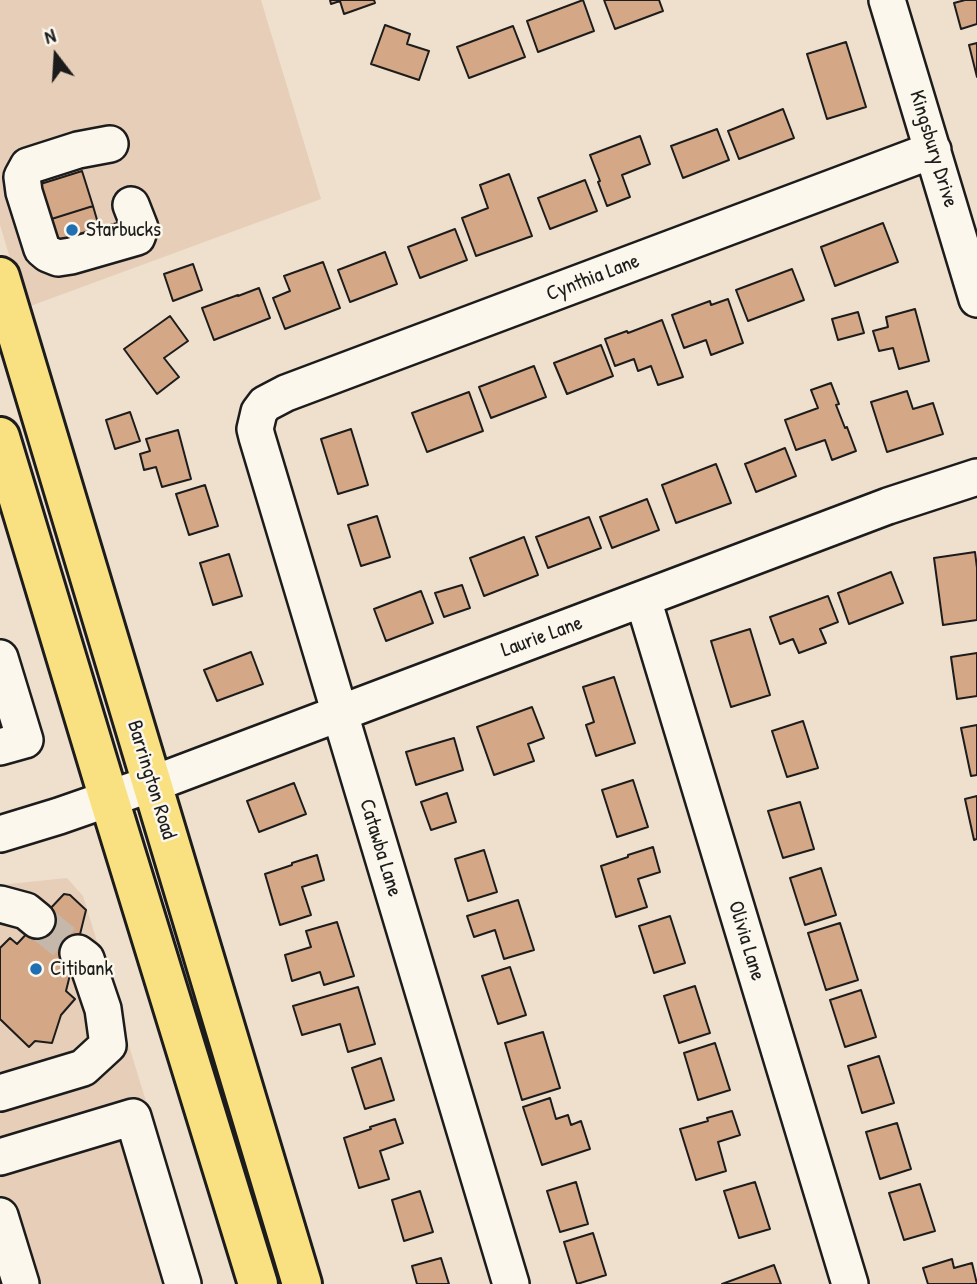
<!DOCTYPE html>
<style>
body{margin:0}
#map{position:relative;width:977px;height:1284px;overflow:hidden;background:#efdfcd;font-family:"Patrick Hand",sans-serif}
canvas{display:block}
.north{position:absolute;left:21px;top:21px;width:70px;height:70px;-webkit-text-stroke:5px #fbf7ec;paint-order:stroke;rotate:343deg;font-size:19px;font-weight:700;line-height:28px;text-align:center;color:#1c1c1c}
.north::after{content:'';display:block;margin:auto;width:24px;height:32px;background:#1c1c1c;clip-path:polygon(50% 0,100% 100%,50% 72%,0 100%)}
</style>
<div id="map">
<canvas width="977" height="1284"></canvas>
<div class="north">N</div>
</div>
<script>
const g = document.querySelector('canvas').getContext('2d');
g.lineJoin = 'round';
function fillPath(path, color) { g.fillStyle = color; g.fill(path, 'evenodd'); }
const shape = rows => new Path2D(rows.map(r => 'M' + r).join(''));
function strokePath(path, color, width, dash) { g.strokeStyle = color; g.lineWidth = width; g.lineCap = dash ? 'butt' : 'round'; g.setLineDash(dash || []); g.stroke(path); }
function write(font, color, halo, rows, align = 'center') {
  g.font = font + ' "Patrick Hand",sans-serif'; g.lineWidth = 5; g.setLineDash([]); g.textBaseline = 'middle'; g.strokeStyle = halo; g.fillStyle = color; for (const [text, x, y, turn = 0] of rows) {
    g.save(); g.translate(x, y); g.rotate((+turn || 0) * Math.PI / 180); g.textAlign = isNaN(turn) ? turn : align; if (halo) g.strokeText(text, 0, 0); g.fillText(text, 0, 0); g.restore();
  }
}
fillPath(shape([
 [0,0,261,0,321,199,25,308,0,225],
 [67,878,83,896,202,1284,0,1284,0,885]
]), '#e7ceb8');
const building = shape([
 [330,0,374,0,375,3,344,14,340,1,331,4,330,0],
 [583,0,594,31,538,52,527,21,583,0],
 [604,0,659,0,663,11,615,29,604,0],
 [965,0,977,0,977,24,961,29,954,3,965,0],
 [385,25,410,34,407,44,429,51,419,80,371,64,385,25],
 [513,26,525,57,469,78,457,47,513,26],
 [846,42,866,107,827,119,807,54,846,42],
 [977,43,977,77,969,45,977,43],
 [783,109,794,138,739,159,728,131,783,109],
 [717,129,729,160,683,178,671,146,717,129],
 [640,136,650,164,622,175,630,197,607,206,598,182,600,181,590,155,640,136],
 [82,171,93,206,42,222,31,187,82,171],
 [509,174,532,236,476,256,462,218,488,208,480,185,509,174],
 [585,180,597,211,550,229,538,198,585,180],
 [93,206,102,237,52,253,42,222,93,206],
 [883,223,898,262,835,286,821,247,883,223],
 [455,229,467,260,420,278,408,247,455,229],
 [385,252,397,284,350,302,338,270,385,252],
 [323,262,340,308,285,329,273,298,290,291,284,276,323,262],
 [193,264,202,290,173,301,164,274,193,264],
 [792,269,804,300,748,321,736,290,792,269],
 [259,288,270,318,214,340,202,308,238,295,238,296,259,288],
 [728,299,743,343,711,355,706,340,684,348,672,315,710,301,711,305,728,299],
 [915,309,929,361,899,369,893,348,879,351,873,331,888,327,886,317,915,309],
 [858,312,864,333,838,340,832,319,858,312],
 [170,316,188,341,164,358,179,377,157,394,124,349,170,316],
 [662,320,683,377,658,385,651,366,638,371,634,359,615,366,605,339,627,331,628,333,662,320],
 [601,345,613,376,567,394,554,363,601,345],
 [534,366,546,397,491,418,479,387,534,366],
 [831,383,839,404,836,405,845,428,847,427,856,451,832,460,825,440,796,450,785,420,818,408,811,390,831,383],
 [907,391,913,409,933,403,943,434,887,452,871,402,907,391],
 [469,392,483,431,427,452,412,413,469,392],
 [130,412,140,441,115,449,106,420,130,412],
 [351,429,368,485,338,494,321,439,351,429],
 [178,430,191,479,162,487,156,467,144,470,140,454,150,451,146,439,178,430],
 [785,448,796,476,756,492,745,464,785,448],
 [716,464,731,503,676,523,662,485,716,464],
 [205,485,218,526,189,535,176,494,205,485],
 [647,499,659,530,612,548,600,517,647,499],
 [377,516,390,557,361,566,348,525,377,516],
 [589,517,601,548,548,568,536,537,589,517],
 [524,537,538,575,484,596,470,558,524,537],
 [975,552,977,568,977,620,943,625,934,558,975,552],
 [229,554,242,596,213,605,200,563,229,554],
 [891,572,903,603,849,624,838,593,891,572],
 [462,585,470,608,444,617,435,593,462,585],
 [421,591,433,623,386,641,374,609,421,591],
 [828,596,838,622,820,629,826,643,799,653,793,639,780,644,770,617,828,596],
 [750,629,770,695,731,707,711,641,750,629],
 [251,652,263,684,217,701,204,670,251,652],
 [977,653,977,696,957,699,951,657,977,653],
 [614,677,635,743,596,756,586,725,594,722,583,687,614,677],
 [532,707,544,738,528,744,534,761,494,775,477,727,532,707],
 [803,721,818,768,787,777,772,731,803,721],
 [977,725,977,775,971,776,961,728,977,725],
 [454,738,463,770,416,785,406,752,454,738],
 [633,780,648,827,617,837,602,790,633,780],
 [294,783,306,814,259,832,247,801,294,783],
 [447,793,456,822,431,830,421,802,447,793],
 [977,796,977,839,974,840,965,799,977,796],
 [800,802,814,849,783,858,768,811,800,802],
 [653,847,660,872,638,879,647,907,616,917,601,866,628,857,628,855,653,847],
 [484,850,497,892,468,901,455,859,484,850],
 [317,855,324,880,302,887,311,915,280,925,265,874,292,865,292,863,317,855],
 [821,868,836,915,805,925,790,878,821,868],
 [64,894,70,895,86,910,66,991,75,999,61,1015,52,1043,35,1041,29,1047,0,1019,0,948,10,938,17,944,64,894],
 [518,900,534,950,504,959,495,930,474,937,467,916,518,900],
 [670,916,685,963,654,973,639,926,670,916],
 [337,922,354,976,324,985,320,972,292,981,285,955,311,947,306,931,337,922],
 [840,923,858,980,826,990,808,933,840,923],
 [510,967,526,1015,498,1024,482,976,510,967],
 [695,986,710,1033,679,1043,664,996,695,986],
 [358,987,375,1044,348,1052,340,1024,302,1035,293,1006,358,987],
 [861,990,876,1037,845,1047,830,1000,861,990],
 [543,1032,560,1088,522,1100,505,1043,543,1032],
 [715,1043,730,1090,698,1100,684,1053,715,1043],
 [879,1056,894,1103,862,1113,848,1066,879,1056],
 [381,1058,394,1100,365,1109,352,1068,381,1058],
 [550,1098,556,1119,568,1115,571,1125,581,1121,590,1149,542,1165,523,1107,550,1098],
 [732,1111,740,1135,718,1142,726,1171,696,1180,680,1129,708,1121,707,1118,732,1111],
 [395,1119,403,1143,380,1151,389,1179,359,1188,344,1138,371,1129,370,1127,395,1119],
 [897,1123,911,1169,880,1179,866,1132,897,1123],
 [576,1182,588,1224,560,1232,547,1191,576,1182],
 [755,1182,770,1229,739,1238,724,1191,755,1182],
 [920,1184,935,1231,904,1240,889,1193,920,1184],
 [420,1191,433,1232,404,1241,392,1200,420,1191],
 [593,1233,606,1275,577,1284,564,1242,593,1233],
 [441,1258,449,1284,417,1284,412,1266,441,1258],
 [952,1259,954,1268,972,1263,977,1284,928,1284,923,1268,952,1259],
 [774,1265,781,1284,722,1284,774,1265]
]);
fillPath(building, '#d4a786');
strokePath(building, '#1c1c1c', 2);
strokePath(shape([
 [37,920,78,953]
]), '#c5b8aa', 35, [35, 18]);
const minor = shape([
 [887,0,977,299],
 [110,144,78,150,28,166,22,177,24,192,42,249,48,254,58,258,71,256,137,237,140,228,131,205],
 [643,599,850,1284],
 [0,658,25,740,0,747],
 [0,834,59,816,171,777,888,506,977,477],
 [0,904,26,911,37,920],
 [0,1093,83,1068,108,1045,103,1009,86,959,78,953],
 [0,1157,133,1117,183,1284],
 [0,1216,21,1284],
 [511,1284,257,437,255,429,259,412,265,404,286,393,933,150]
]);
const major = shape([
 [0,277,302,1284],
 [0,437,109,799,258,1284]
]);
strokePath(minor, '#1c1c1c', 40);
strokePath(major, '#1c1c1c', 44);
strokePath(minor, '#fbf7ec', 35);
strokePath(major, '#f9e181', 38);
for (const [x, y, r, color] of [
 [72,230,7,"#1f6fb2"],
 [36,969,7,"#1f6fb2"]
]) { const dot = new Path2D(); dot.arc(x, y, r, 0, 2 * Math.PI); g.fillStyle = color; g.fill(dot); strokePath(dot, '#fbf7ec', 2.5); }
write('21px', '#1c1c1c', '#fbf7ec', [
 ["Kingsbury Drive",933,149,73],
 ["Cynthia Lane",593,278,-21],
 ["Laurie Lane",542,637,-20],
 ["Barrington Road",151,780,73],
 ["Catawba Lane",380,848,73],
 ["Olivia Lane",746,941,73]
]);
write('21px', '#1c1c1c', '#fbf7ec', [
 ["Starbucks",86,230],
 ["Citibank",50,969]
], 'left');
</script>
